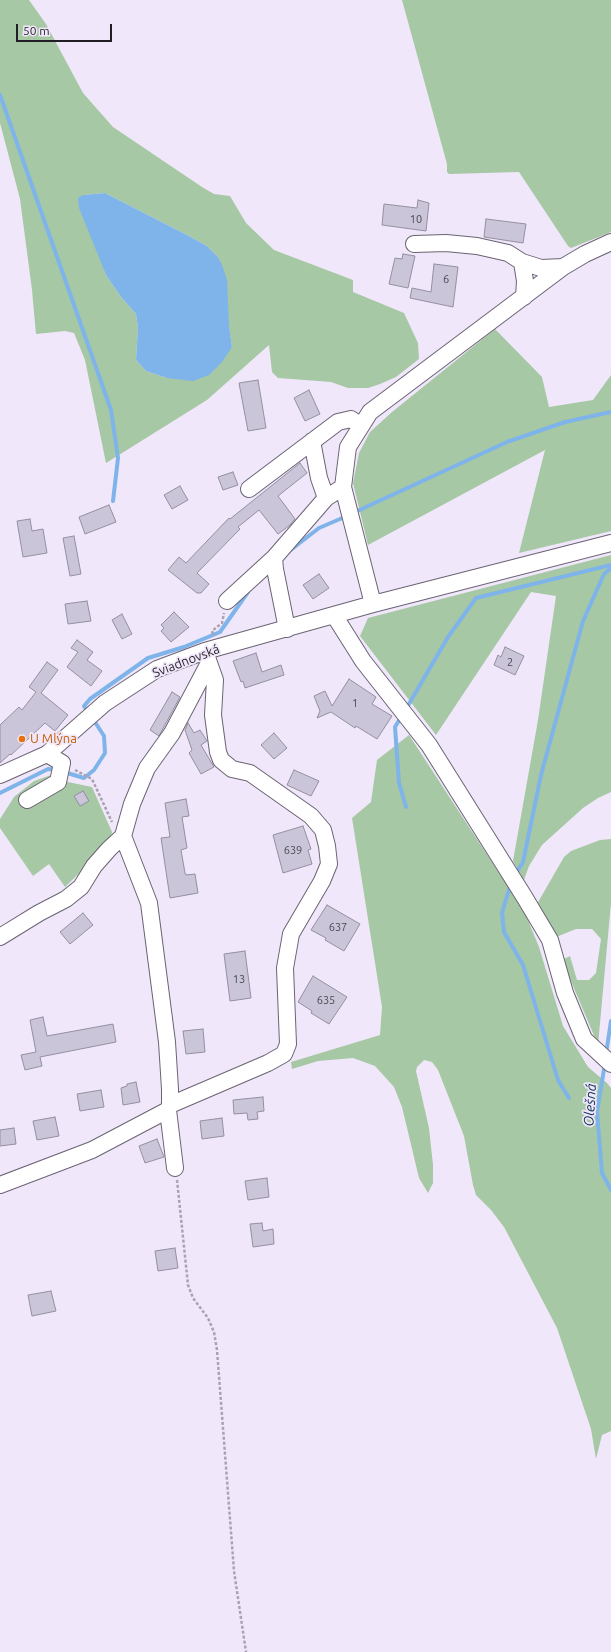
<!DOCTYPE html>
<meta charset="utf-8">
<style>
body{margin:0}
#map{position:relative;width:611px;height:1652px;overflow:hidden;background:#f1e7fa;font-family:Ubuntu,sans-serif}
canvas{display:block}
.scale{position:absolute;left:16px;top:24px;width:96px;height:18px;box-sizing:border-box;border:2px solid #221e25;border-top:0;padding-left:5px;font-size:12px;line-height:14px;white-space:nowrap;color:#221e25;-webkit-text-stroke:3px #f1e7fa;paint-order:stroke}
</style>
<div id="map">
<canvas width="611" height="1652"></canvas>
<div class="scale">50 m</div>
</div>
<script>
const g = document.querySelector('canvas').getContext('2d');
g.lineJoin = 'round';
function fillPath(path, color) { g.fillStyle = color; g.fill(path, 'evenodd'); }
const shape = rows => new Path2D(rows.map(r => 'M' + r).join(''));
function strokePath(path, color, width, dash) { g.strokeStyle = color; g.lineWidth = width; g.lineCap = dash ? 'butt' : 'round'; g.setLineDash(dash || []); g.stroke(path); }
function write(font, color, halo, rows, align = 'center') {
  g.font = font + ' Ubuntu,sans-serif'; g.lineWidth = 3.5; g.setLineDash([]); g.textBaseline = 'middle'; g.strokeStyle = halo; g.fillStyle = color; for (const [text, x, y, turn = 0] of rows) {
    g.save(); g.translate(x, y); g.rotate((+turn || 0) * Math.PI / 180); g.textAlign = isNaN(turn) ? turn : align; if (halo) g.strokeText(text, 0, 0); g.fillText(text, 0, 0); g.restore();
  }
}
fillPath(shape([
 [0,0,29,0,46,24,83,93,113,127,202,187,214,194,230,196,246,223,274,250,353,280,353,292,404,313,418,343,419,359,396,377,380,384,368,388,348,388,331,382,278,378,272,372,269,345,207,400,106,463,85,360,74,333,65,331,36,334,32,290,20,199,0,123],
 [105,193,187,235,207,246,218,257,232,347,167,378,146,371,136,360,138,328,136,314,121,297,106,275,99,254,83,195],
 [402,0,611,0,611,232,571,248,568,246,519,172,449,174,447,172,447,164],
 [495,329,542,377,549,407,593,400,611,375,611,531,519,553,545,450,368,545,353,483,359,453,370,432,392,412],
 [611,555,611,792,598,798,583,808,542,845,529,866,524,880,513,861,538,720,556,596,531,592,436,735,360,636,368,618],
 [409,735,525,913,539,947,563,1026,588,1067,607,1083,611,1088,611,1431,602,1435,596,1459,591,1429,557,1328,504,1227,491,1210,476,1195,473,1185,464,1136,438,1070,432,1062,424,1060,417,1067,416,1071,429,1128,433,1165,433,1183,428,1193,419,1178,402,1107,394,1087,375,1066,353,1058,318,1061,292,1069,291,1062,380,1035,382,1007,352,818,371,802,377,760],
 [54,774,64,775,68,782,92,787,112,832,109,844,65,887,49,864,33,876,0,828,0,819,14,797,34,781],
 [611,839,611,903,598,1045,562,960,570,956,577,980,589,980,596,973,601,939,592,929,576,929,556,937,537,904,564,857,571,851,600,840]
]), '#a6c8a4');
fillPath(shape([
 [105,193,187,235,207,246,218,257,222,265,227,280,229,326,232,347,222,362,209,375,193,381,167,378,146,371,136,360,138,328,136,314,121,297,106,275,79,208,78,198,83,195]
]), '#7fb4ea');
strokePath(shape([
 [0,95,111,410,118,458,113,501],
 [353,513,507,442,565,422,611,412],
 [288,552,319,528,347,516],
 [406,709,448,637,476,598,611,565],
 [88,712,84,706,90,699,148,658,184,647,220,632,248,592],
 [401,717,395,727,399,783,406,807],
 [64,772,84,778,94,770,105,753,104,736,93,719],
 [0,793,48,769,58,770],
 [515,875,523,862,541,775,583,621,604,574,611,568],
 [511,883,502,913,504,932,523,965,558,1080,569,1098],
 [606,1054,611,1021],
 [605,1063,597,1112,602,1173,611,1190]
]), '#7fb4ea', 4);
const building = shape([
 [418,200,429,203,426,231,382,225,384,204,417,208,418,200],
 [486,219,526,224,523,243,484,237,486,219],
 [403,254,415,256,408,288,389,284,395,258,402,259,403,254],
 [434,264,458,267,453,307,410,298,412,288,431,292,434,264],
 [258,380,266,428,248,431,239,383,258,380],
 [309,390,320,414,305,421,294,398,309,390],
 [300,463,307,473,278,496,295,519,290,525,278,534,259,510,238,527,240,529,197,573,209,584,201,593,197,593,168,570,179,557,186,563,229,518,230,519,300,463],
 [233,472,238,485,223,490,218,477,233,472],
 [180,486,188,500,172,509,164,495,180,486],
 [109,505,116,522,85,534,79,517,109,505],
 [30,519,32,531,43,529,47,553,23,557,17,521,30,519],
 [74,536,81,574,70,576,63,538,74,536],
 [319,574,329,588,313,599,303,585,319,574],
 [87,601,91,621,68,624,65,604,87,601],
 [174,612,189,627,171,642,161,631,164,628,161,625,174,612],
 [122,614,132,634,122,639,112,620,122,614],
 [77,640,93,652,87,660,102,671,91,686,67,667,78,652,71,648,77,640],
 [505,647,524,656,515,675,494,665,498,655,501,657,505,647],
 [256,653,262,672,281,665,284,675,245,688,243,681,241,682,233,661,256,653],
 [47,662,58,670,41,693,68,715,55,731,45,723,11,755,10,754,0,763,0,725,19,707,22,710,36,692,29,687,47,662],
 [349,679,376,697,372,704,392,716,377,739,356,726,355,728,331,712,317,718,320,711,314,696,325,691,332,706,349,679],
 [172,692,180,697,159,736,150,730,172,692],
 [188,723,194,733,200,730,207,741,201,745,214,767,201,774,189,753,192,750,185,730,188,723],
 [274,733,287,748,274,759,261,745,274,733],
 [294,770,319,781,311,796,287,785,294,770],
 [83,791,89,801,80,806,74,796,83,791],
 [186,799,189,816,182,817,187,848,181,850,185,873,186,875,195,874,198,893,170,898,161,838,170,837,165,803,186,799],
 [303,826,311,849,308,850,312,864,283,873,273,835,303,826],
 [327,905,360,924,344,951,325,940,326,938,311,930,327,905],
 [83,913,93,925,70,944,60,932,83,913],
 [245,951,251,998,230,1001,224,954,245,951],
 [313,976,347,997,329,1024,311,1013,312,1011,298,1002,313,976],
 [43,1017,47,1036,113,1024,116,1042,40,1057,42,1066,25,1070,21,1055,36,1052,30,1020,43,1017],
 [203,1029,205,1052,186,1054,183,1031,203,1029],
 [136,1082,140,1102,123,1105,121,1088,127,1086,127,1084,136,1082],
 [101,1090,104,1107,80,1111,77,1094,101,1090],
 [263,1097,264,1111,257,1112,258,1119,248,1120,247,1113,234,1114,233,1100,263,1097],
 [55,1117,59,1136,37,1140,33,1121,55,1117],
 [222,1118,224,1136,202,1139,200,1121,222,1118],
 [14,1128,16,1144,0,1146,0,1130,14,1128],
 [157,1139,164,1157,145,1163,139,1146,157,1139],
 [267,1178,269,1197,248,1200,245,1181,267,1178],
 [262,1223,263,1231,273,1229,274,1244,253,1247,250,1224,262,1223],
 [175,1248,178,1268,158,1271,155,1251,175,1248],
 [51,1291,56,1311,32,1316,28,1295,51,1291]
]);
fillPath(building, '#cac5d8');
strokePath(building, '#938fa1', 1);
const minor = shape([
 [414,244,446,243,477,246,508,253,522,262,541,268,563,267],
 [522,262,525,281,524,297],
 [312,441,319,478,326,498],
 [249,489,338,422,351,419,361,426],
 [227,601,274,558],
 [373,604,343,487,348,447,370,412,563,267,585,254,611,242],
 [334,615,363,661,429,745,525,898,550,940,565,993,584,1039,611,1064],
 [287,629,275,569,274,558,326,498,343,487],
 [0,775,47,754,105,703,157,669,205,651,373,604,611,543],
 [27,800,58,782,62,763,47,754],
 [0,937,39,913,66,899,81,887,94,866,109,849,123,836],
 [170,1105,268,1063,284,1054,288,1044,285,968,291,934,322,881,329,864,327,846,323,830,311,816,250,773,232,769,221,760,218,752,213,715,215,680,209,663],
 [168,1110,175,1168],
 [0,1185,92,1150,168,1110,170,1105,170,1089,167,1042,149,903,123,836,132,804,147,768,172,733,209,663,205,651]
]);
strokePath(minor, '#6b6373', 18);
strokePath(shape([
 [213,634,212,631,222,623,224,613],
 [75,770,92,779,112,822],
 [177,1180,188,1285,193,1298,208,1318,214,1332,217,1350,234,1571,246,1652]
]), '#aaa2b1', 2.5, [3, 2]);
strokePath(minor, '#fff', 16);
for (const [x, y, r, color] of [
 [22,739,4,"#e8710a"]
]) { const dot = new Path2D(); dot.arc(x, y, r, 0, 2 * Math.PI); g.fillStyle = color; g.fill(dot); strokePath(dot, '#f1e7fa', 1.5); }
write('11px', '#4c4852', null, [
 ["10",416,219],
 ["6",446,279],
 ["2",510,662],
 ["1",355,703],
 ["639",293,850],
 ["637",338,927],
 ["13",239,979],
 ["635",326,1000]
]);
write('13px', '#221e25', '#f1e7fa', [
 ["Sviadnovská",186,661,-21]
]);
write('13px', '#c56008', '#f1e7fa', [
 ["U Mlýna",30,739]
], 'left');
write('italic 14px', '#083053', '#f1e7fa', [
 ["Olešná",590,1105,-86]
]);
</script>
